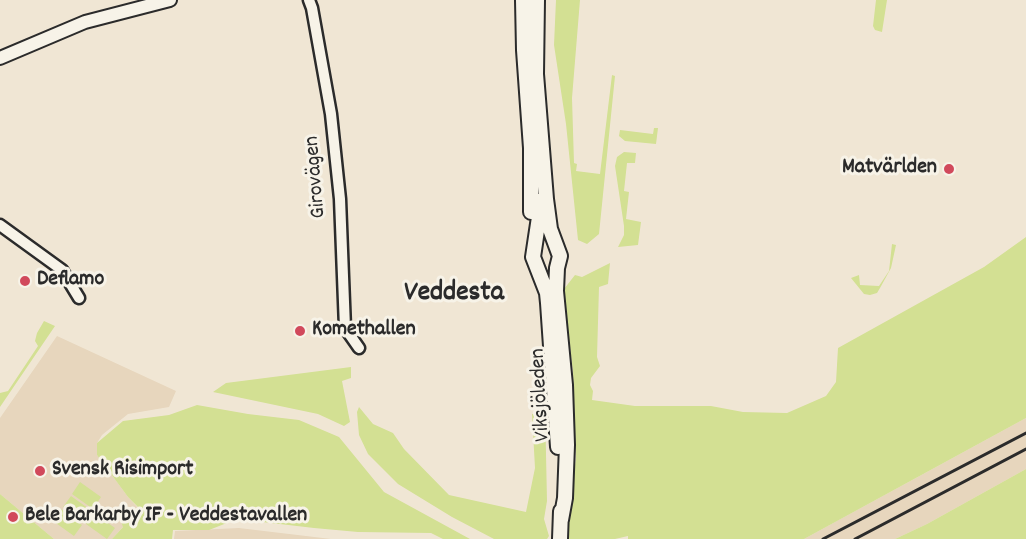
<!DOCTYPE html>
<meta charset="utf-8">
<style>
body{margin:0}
canvas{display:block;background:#f0e6d4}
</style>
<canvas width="1026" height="539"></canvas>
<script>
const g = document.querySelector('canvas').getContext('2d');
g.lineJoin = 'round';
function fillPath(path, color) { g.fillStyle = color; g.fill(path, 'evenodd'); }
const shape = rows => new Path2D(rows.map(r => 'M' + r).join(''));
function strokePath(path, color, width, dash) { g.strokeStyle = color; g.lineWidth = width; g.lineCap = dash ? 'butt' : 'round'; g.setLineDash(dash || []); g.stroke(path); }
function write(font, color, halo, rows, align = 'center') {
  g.font = font + ' Dekko,sans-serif'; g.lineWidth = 6; g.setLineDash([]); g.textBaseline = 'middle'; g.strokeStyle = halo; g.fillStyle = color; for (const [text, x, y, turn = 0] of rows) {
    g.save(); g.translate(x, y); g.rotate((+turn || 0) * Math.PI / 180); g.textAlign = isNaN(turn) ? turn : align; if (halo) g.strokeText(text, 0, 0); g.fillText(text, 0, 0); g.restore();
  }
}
fillPath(shape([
 [57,336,176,391,169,407,128,414,102,435,97,443,97,455,128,497,139,509,112,539,54,539,0,494,0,418],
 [1026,418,1026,469,927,524,895,539,804,539],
 [239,528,331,539,174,539,175,531]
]), '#e7d6bd');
fillPath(shape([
 [556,0,580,0,572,98,574,163,577,164,576,171,600,174,612,75,615,76,599,234,587,244,578,240,566,124,554,45],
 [876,0,887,0,882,32,875,30,873,26],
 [654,128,658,128,656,144,625,141,619,136,620,130,653,134],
 [624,152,636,153,635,163,627,163,624,191,629,192,626,219,641,222,638,245,618,247,624,235,624,226,615,166,617,157],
 [1026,237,1026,418,804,539,628,539,628,536,615,539,565,539,576,458,573,372,564,296,564,289,575,275,582,277,610,263,608,284,599,287,597,357,600,366,591,378,590,385,593,391,592,400,635,406,711,406,743,412,787,413,826,396,836,382,838,348,984,267],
 [892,244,896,245,891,268,880,288,877,293,870,295,864,294,851,278,859,275,860,285,879,286,889,271],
 [44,321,55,326,0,407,0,393,8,391,38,346,35,341,37,333],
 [535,359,544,359,547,501,544,519,549,536,547,539,494,539,452,517,398,484,368,454,359,435,357,412,359,407,373,424,393,433,404,449,449,495,526,512,535,468,532,414,540,413],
 [351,367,351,378,342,381,350,422,344,426,318,414,213,392,226,383],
 [197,405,248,414,299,420,339,437,384,492,470,539,443,539,431,533,358,532,314,528,237,519,209,530,173,530,172,539,112,539,123,527,120,518,139,508,128,497,97,455,97,443,123,421,169,415],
 [1026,469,1026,539,895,539,927,524],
 [80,482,101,497,93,509,72,494],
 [0,494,54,539,0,539],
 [71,496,92,511,84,522,63,507],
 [61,509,82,525,74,536,53,521],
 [94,513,115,528,107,539,86,524]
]), '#d3e093');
const minor = shape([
 [309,0,312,8,331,114,340,199,345,328,359,348],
 [0,225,62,270,79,298]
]);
const tertiary = shape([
 [0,58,85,22,170,0]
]);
const secondary = shape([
 [523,0,524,50,531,148,531,212],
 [537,0,536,74,546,199,550,229,560,256,557,268,556,291,565,385,567,445,565,498,561,520],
 [531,148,536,173],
 [538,201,539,217,533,257,547,293,548,303,558,447],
 [560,539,561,511]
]);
strokePath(minor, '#2b2b2b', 15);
strokePath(tertiary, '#2b2b2b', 16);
strokePath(secondary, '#2b2b2b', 18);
strokePath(minor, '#f7f3e8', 10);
strokePath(tertiary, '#f7f3e8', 12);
strokePath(secondary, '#f7f3e8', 14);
strokePath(shape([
 [823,539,1026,433],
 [855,539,1026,449]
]), '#2b2b2b', 3);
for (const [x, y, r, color] of [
 [949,169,6,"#d1495b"],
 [25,281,6,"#d1495b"],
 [300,331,6,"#d1495b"],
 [40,471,6,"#d1495b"],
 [13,517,6,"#d1495b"]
]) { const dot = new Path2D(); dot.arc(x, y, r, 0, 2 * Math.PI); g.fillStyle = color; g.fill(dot); strokePath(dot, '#f7f3e8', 2); }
write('bold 22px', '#2b2b2b', '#f7f3e8', [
 ["Matvärlden",937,169,"right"],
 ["Deflamo",37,281],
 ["Komethallen",312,331],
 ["Svensk Risimport",52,471],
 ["Bele Barkarby IF - Veddestavallen",25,517]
], 'left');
write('22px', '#2b2b2b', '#f7f3e8', [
 ["Girovägen",317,177,-95],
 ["Viksjöleden",542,395,-93]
]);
write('bold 28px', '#2b2b2b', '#f7f3e8', [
 ["Veddesta",454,295]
]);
</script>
